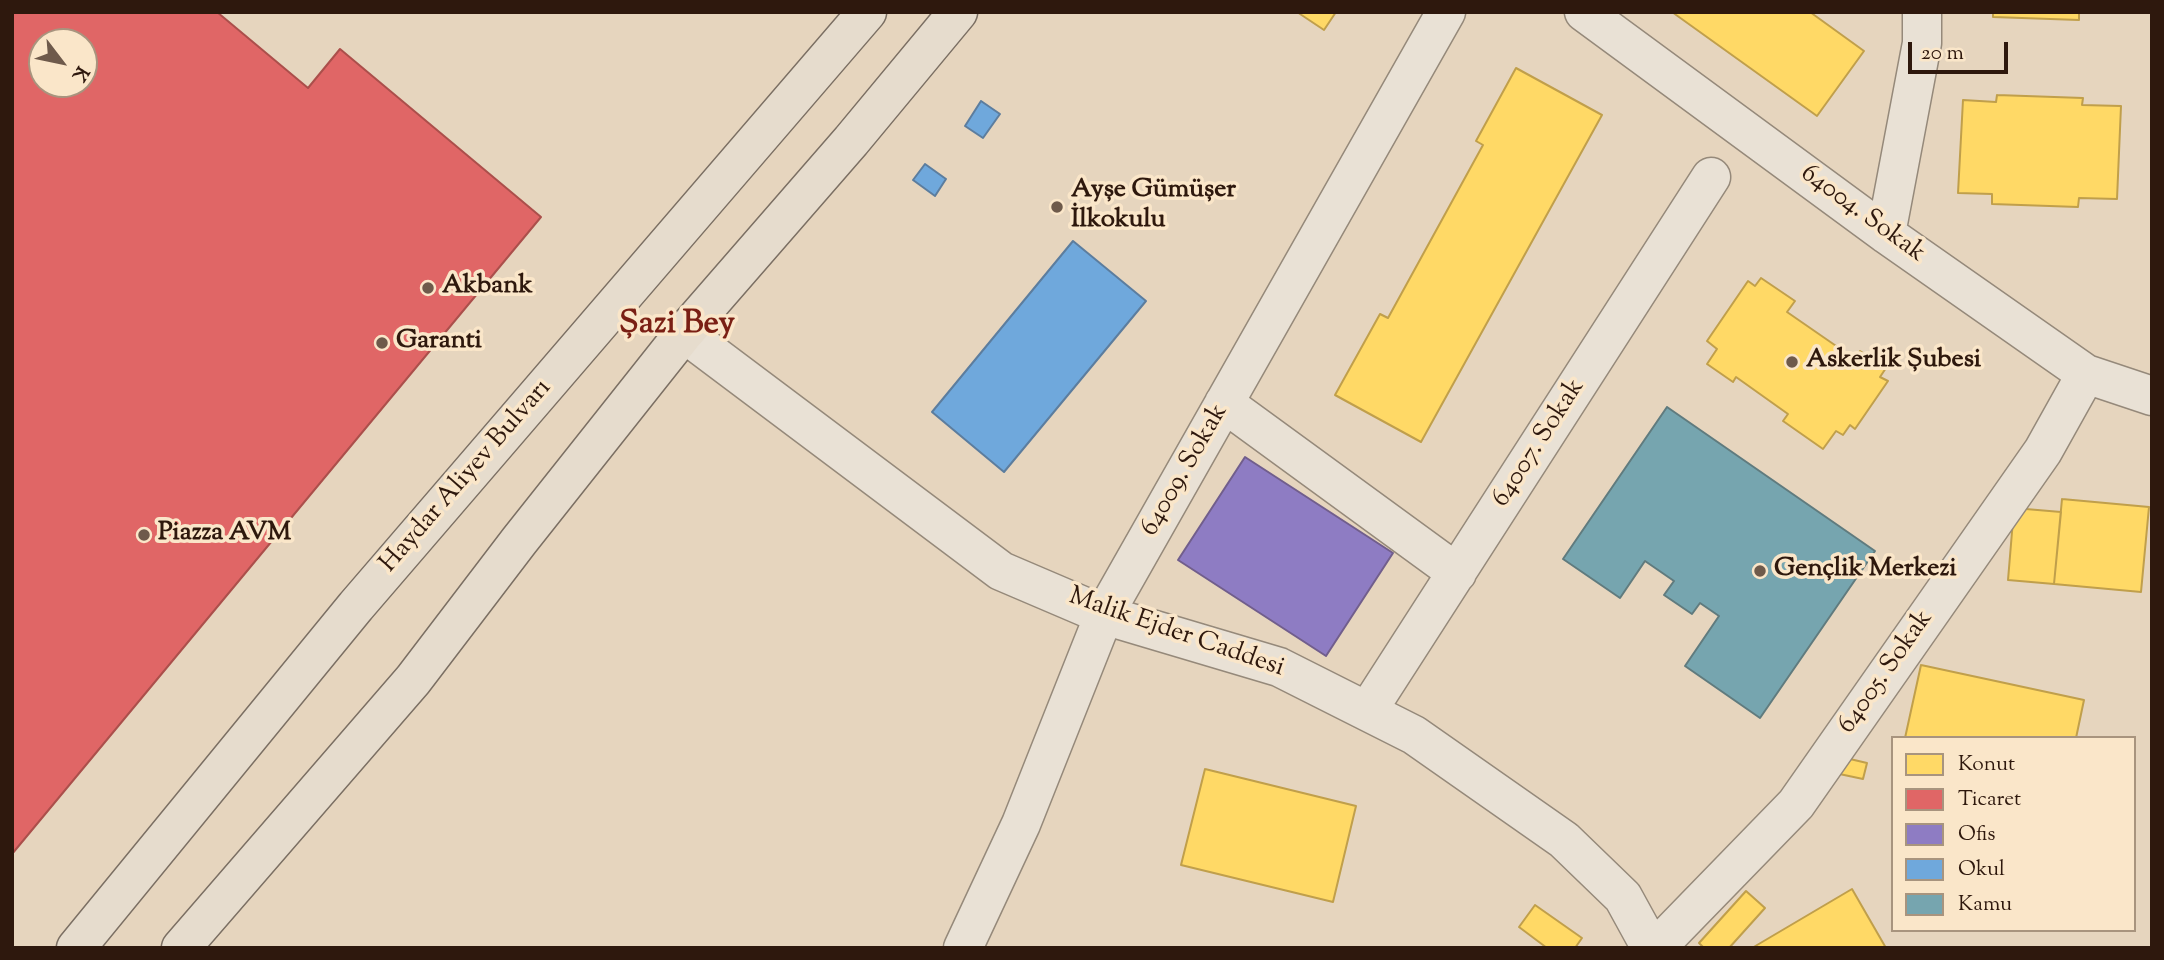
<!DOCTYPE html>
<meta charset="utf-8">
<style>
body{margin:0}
#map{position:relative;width:2164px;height:960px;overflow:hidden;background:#e6d5be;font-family:"Sorts Mill Goudy",serif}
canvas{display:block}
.frame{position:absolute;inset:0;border:14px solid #2e180d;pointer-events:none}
.legend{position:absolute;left:1891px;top:736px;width:245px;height:196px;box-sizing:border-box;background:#fae6c9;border:2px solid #a8947e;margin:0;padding:9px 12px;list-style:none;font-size:21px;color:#2e180d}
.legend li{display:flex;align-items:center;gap:14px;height:35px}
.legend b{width:35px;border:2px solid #a8947e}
.north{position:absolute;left:28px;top:28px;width:70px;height:70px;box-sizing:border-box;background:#fae6c9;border:2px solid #a8947e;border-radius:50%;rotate:122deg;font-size:19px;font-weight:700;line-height:28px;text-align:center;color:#2e180d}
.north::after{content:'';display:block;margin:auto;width:24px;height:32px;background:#6e5a4b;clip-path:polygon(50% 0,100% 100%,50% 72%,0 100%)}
.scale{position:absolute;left:1908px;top:42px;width:100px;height:32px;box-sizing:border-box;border:4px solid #2e180d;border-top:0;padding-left:9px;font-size:21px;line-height:24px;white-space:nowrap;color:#2e180d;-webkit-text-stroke:5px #fae6c9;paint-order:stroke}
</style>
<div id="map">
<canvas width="2164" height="960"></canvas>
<div class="frame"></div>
<ul class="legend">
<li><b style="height:19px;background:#ffd966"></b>Konut</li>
<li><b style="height:19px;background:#e06666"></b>Ticaret</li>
<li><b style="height:19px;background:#8e7cc3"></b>Ofis</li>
<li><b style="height:19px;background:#6fa8dc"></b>Okul</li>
<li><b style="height:19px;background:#76a5af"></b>Kamu</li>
</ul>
<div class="north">K</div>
<div class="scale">20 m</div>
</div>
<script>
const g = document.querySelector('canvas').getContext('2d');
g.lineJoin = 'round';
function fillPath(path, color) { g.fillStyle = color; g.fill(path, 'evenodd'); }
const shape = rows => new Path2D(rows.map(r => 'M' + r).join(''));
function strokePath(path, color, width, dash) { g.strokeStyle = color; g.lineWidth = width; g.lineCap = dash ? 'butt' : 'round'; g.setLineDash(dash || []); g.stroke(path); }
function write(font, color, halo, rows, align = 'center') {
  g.font = font + ' "Sorts Mill Goudy",serif'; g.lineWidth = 7; g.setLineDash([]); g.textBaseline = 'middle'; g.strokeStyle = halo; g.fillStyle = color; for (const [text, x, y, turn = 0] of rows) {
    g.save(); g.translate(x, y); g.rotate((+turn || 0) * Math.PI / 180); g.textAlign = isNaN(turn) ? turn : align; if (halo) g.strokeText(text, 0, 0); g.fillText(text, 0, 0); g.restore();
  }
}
const homes = shape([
 [1297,12,1336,12,1324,30,1297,12],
 [1672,12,1810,12,1864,51,1817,116,1672,12],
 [1993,12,2079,12,2079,20,1993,17,1993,12],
 [1516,68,1602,115,1421,442,1335,395,1380,314,1388,318,1483,145,1476,141,1516,68],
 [1997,95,2083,98,2082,105,2121,106,2117,199,2079,198,2078,207,1992,204,1992,194,1958,193,1963,100,1996,102,1997,95],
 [1761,278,1795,301,1787,312,1855,359,1860,351,1886,368,1880,377,1888,381,1855,429,1850,425,1843,435,1836,431,1823,449,1783,421,1788,414,1736,377,1733,382,1707,364,1717,349,1707,341,1748,281,1755,286,1761,278],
 [2062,499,2149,507,2141,592,2054,584,2062,499],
 [2014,508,2061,512,2054,584,2008,580,2014,508],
 [1921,665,2084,700,2076,738,1905,738,1921,665],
 [1833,755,1867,763,1863,779,1830,772,1833,755],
 [1205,769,1356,806,1333,902,1181,865,1205,769],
 [1852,889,1886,948,1752,948,1852,889],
 [1746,891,1765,908,1729,948,1704,948,1699,943,1746,891],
 [1535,905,1582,938,1575,948,1547,948,1519,927,1535,905]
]);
fillPath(homes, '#ffd966');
strokePath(homes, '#c09f4b', 2);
const shops = shape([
 [12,12,217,12,308,88,340,49,541,217,12,854,12,12],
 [42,42,84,42,84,84,42,84,42,42]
]);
fillPath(shops, '#e06666');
strokePath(shops, '#ab4f4b', 2);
const offices = shape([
 [1245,457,1393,553,1326,656,1178,560,1245,457]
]);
fillPath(offices, '#8e7cc3');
strokePath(offices, '#715e8c', 2);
const schools = shape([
 [981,101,1000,114,983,138,965,126,981,101],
 [925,164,946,179,935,196,913,180,925,164],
 [1073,241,1146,301,1004,472,932,412,1073,241]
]);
fillPath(schools, '#6fa8dc');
strokePath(schools, '#5c7d9e', 2);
const public = shape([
 [1667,407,1875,551,1760,718,1685,666,1719,616,1700,603,1692,614,1664,595,1674,581,1645,561,1620,598,1563,559,1667,407]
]);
fillPath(public, '#76a5af');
strokePath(public, '#607b7e', 2);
const minor = shape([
 [1584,12,1886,234,2086,374,2152,396],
 [1886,234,1922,43,1922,12],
 [684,333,1001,571,1104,615,1279,667,1414,735,1564,840,1623,897,1651,948],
 [1224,403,1457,573],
 [1368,710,1711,177],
 [963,948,1021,824,1104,615,1446,12],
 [1656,948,1796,804,2043,451,2086,374]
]);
const major = shape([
 [76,948,356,606,867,12],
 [181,948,413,680,519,541,684,333,851,141,958,12]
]);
strokePath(minor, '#95897a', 41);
strokePath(major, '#7b6f63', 41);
strokePath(minor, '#e9e1d5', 38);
strokePath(major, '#e6dccd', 38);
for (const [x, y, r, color] of [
 [1057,207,7,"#6e5a4b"],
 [428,288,7,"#6e5a4b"],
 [382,343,7,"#6e5a4b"],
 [1792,362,7,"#6e5a4b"],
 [144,535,7,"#6e5a4b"],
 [1760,571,7,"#6e5a4b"]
]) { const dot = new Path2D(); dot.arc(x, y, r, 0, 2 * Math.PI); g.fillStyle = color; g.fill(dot); strokePath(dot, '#fae6c9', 2.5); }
write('bold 26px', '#2e180d', '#fae6c9', [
 ["Ayşe Gümüşer",1071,192],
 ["İlkokulu",1071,222],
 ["Akbank",442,288],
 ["Garanti",396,343],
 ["Askerlik Şubesi",1806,362],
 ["Piazza AVM",158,535],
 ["Gençlik Merkezi",1774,571]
], 'left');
write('26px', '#2e180d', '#fae6c9', [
 ["64004. Sokak",1862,215,36],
 ["64007. Sokak",1540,444,-57],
 ["64009. Sokak",1186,471,-60],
 ["Haydar Aliyev Bulvarı",467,477,-49],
 ["Malik Ejder Caddesi",1176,634,19],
 ["64005. Sokak",1887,673,-55]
]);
write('bold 33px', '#7a1f14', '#fae6c9', [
 ["Şazi Bey",677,326]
]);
</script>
